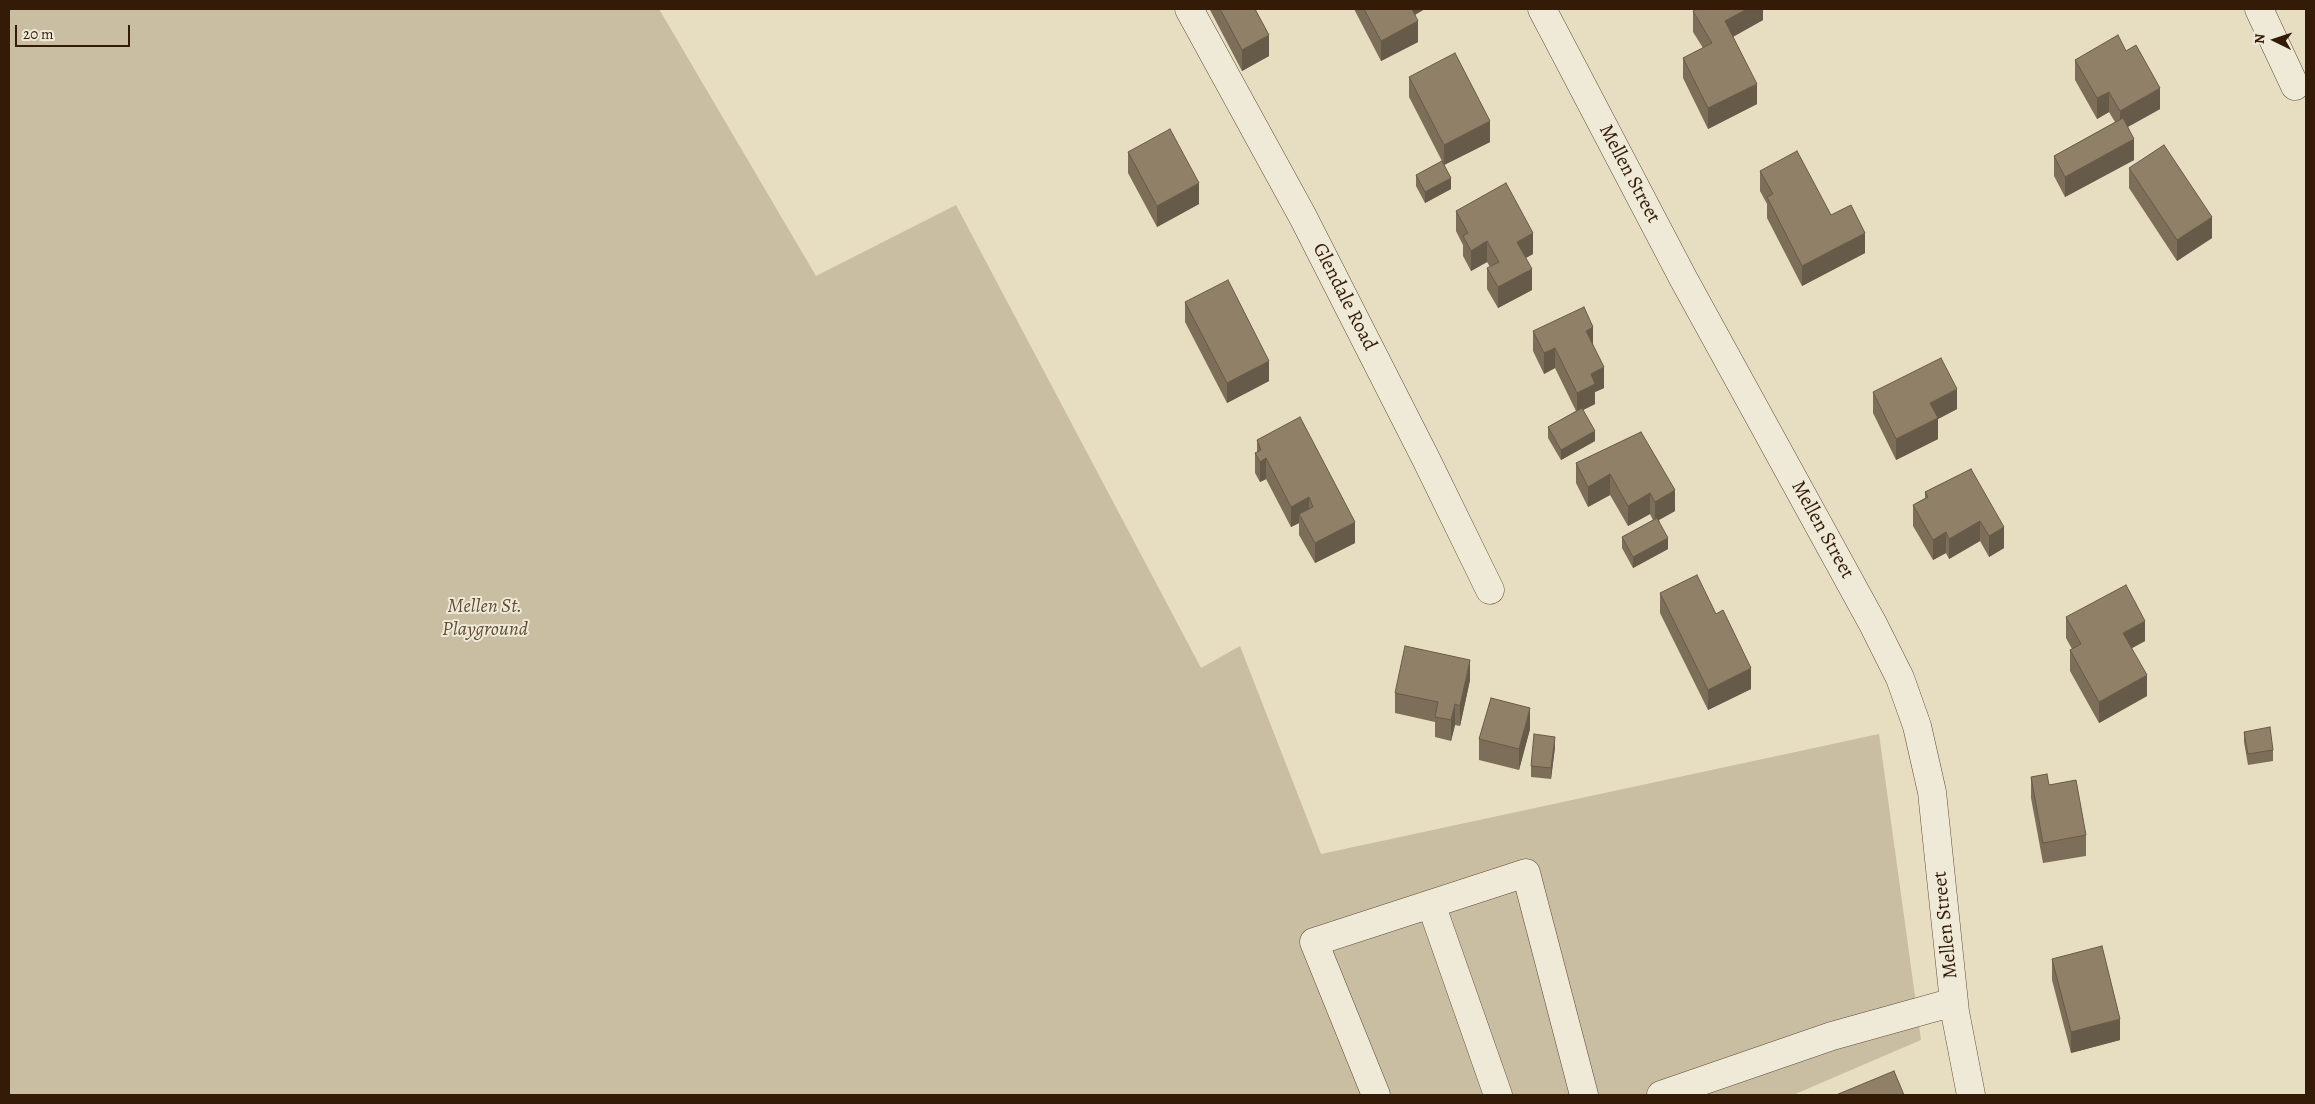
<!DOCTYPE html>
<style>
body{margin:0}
#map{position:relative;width:2315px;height:1104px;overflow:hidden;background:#e7dec1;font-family:Alegreya,serif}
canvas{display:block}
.frame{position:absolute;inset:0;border:10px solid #341b08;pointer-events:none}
.north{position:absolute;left:2250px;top:15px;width:50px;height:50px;-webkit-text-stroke:4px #efead7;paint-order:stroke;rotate:274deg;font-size:14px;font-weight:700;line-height:20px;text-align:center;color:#341b08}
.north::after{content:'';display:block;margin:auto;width:18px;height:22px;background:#341b08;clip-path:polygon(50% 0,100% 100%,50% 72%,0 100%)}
.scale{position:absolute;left:15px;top:25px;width:115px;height:22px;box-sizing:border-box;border:2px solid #341b08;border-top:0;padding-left:6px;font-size:15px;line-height:18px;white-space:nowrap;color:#341b08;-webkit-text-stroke:4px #efead7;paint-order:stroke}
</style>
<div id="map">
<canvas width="2315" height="1104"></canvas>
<div class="frame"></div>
<div class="north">N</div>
<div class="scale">20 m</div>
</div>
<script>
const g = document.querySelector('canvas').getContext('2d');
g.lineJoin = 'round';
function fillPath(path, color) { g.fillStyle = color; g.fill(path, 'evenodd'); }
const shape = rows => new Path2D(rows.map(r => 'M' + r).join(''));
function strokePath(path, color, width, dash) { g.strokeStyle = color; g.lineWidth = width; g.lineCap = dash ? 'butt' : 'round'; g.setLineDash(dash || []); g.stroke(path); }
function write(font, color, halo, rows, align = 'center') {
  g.font = font + ' Alegreya,serif'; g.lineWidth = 4; g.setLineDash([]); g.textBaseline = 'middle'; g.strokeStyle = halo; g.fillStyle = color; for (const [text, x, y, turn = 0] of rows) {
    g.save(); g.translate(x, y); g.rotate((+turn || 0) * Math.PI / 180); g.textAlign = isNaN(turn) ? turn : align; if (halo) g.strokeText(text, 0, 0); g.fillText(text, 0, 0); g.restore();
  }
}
fillPath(shape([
 [9,9,659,9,816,276,956,205,1201,668,1240,646,1321,854,1879,734,1921,1040,1793,1095,9,1095]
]), '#c9bda2');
const minor = shape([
 [1189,9,1303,217,1426,459,1490,590],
 [1542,9,1683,278,1873,624,1900,678,1917,726,1932,792,1955,1012,1971,1095],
 [2259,9,2295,86],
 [1431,904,1498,1095],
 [1376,1095,1314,942,1526,873,1584,1095],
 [1661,1095,1832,1036,1954,1002]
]);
strokePath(minor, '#614c36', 29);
strokePath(minor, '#efead7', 28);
fillPath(shape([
 [1210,9,1255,9,1269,56,1242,71,1210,10],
 [1354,9,1423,9,1423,10,1415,15,1418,42,1381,61],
 [1763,9,1763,20,1733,37,1757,104,1708,129,1683,78,1683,58,1703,48,1693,32,1693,11],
 [2075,60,2160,109,2128,127,2134,160,2065,197,2054,176,2054,156,2115,122,2109,112,2097,119,2075,80],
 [1409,77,1490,142,1444,165,1451,189,1425,203,1416,186,1416,175,1442,161,1409,97],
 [1128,152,1199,204,1157,227,1128,173],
 [2129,168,2212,238,2177,261,2129,188],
 [1760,171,1865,253,1802,286,1767,218,1767,204,1760,191],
 [1456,211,1533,254,1525,258,1532,290,1498,308,1487,289,1487,268,1490,267,1487,262,1471,271,1463,256,1463,245,1456,231],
 [1185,302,1269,381,1227,403,1185,322],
 [1533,331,1593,344,1604,388,1595,392,1595,404,1583,410,1595,441,1561,460,1548,438,1548,427,1576,411,1555,368,1544,374,1533,351],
 [1873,392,1957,409,1938,419,1938,439,1896,460,1873,413],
 [1641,432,1675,511,1659,520,1668,549,1633,568,1622,548,1622,537,1653,520,1650,514,1628,526,1610,495,1588,507,1576,483,1576,463],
 [1257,440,1355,543,1315,563,1299,535,1299,523,1291,527,1266,479,1260,482,1255,473,1255,453,1257,452],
 [1971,469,2004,548,1989,557,1980,541,1949,559,1946,553,1933,560,1913,526,1913,505,1925,498,1925,492],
 [1660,593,1751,689,1708,710,1660,613],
 [2066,617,2145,641,2132,648,2147,696,2099,723,2070,671,2070,650,2072,649,2066,638],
 [1470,680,1460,726,1455,725,1451,741,1435,737,1435,722,1395,713,1395,693],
 [1530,729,1519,770,1479,760,1479,739],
 [2244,732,2273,750,2273,761,2248,765,2244,742],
 [1555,747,1551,779,1531,777,1531,766],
 [2031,777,2049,785,2086,835,2086,856,2043,863,2031,798],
 [2052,959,2120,1040,2071,1053,2052,980]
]), '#7d6e59');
fillPath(shape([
 [1407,9,1423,9,1423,10,1407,19],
 [1747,9,1763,9,1763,20,1725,41,1725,21],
 [1418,21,1418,42,1381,61,1381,41],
 [1269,35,1269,56,1242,71,1242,50],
 [1757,84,1757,104,1708,129,1708,108],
 [2160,88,2160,109,2120,131,2120,111],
 [2109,92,2109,112,2097,119,2097,98],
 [1490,121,1490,142,1444,165,1444,145],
 [2134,139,2134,160,2065,197,2065,177],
 [1451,178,1451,189,1425,203,1425,192],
 [1199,183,1199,204,1157,227,1157,206],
 [2212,217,2212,238,2177,261,2177,240],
 [1533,233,1533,254,1517,263,1517,242],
 [1865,233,1865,253,1802,286,1802,266],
 [1487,241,1487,262,1471,271,1471,251],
 [1532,269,1532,290,1498,308,1498,287],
 [1593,327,1593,348,1586,331],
 [1555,348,1555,368,1544,374,1544,353],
 [1269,361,1269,381,1227,403,1227,383],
 [1604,367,1604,388,1595,392,1595,404,1577,413,1577,393,1591,374],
 [1957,389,1957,409,1938,419,1938,439,1896,460,1896,439,1930,403],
 [1595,431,1595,441,1561,460,1561,450],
 [1266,458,1266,479,1260,482,1260,462],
 [1610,474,1610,495,1588,507,1588,487],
 [1675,490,1675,511,1655,522,1655,502],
 [1650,493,1650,514,1628,526,1628,506],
 [1309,497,1309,518,1299,514,1299,523,1291,527,1291,507],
 [1980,521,1980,541,1949,559,1949,539],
 [1355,522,1355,543,1315,563,1315,543],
 [2004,527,2004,548,1989,557,1989,536],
 [1946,532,1946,553,1933,560,1933,540],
 [1668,538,1668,549,1633,568,1633,557],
 [2145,621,2145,641,2123,653,2123,633],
 [1470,660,1470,680,1460,726,1460,706],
 [1751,668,1751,689,1708,710,1708,690],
 [2147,675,2147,696,2099,723,2099,702],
 [1455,704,1455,725,1451,741,1451,720],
 [1530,708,1530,729,1519,770,1519,749],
 [1555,737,1555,747,1551,779,1551,768],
 [2120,1019,2120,1040,2071,1053,2071,1032]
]), '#665a49');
const building = shape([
 [1220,9,1255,9,1269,35,1242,50,1220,9],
 [1364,9,1412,9,1418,21,1381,41,1364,9],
 [1697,9,1747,9,1725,21,1757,84,1708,108,1683,58,1712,43,1693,11,1697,9],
 [2118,35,2126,51,2136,45,2160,88,2120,111,2109,92,2097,98,2075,60,2118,35],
 [1455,53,1490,121,1444,145,1409,77,1455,53],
 [2123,118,2134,139,2065,177,2054,156,2123,118],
 [1170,129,1199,183,1157,206,1128,152,1170,129],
 [2164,145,2212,217,2177,240,2129,168,2164,145],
 [1797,151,1831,215,1851,205,1865,233,1802,266,1767,197,1773,194,1760,171,1797,151],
 [1442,161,1451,178,1425,192,1416,175,1442,161],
 [1506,183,1533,233,1517,242,1532,269,1498,287,1487,268,1499,262,1487,241,1471,251,1463,236,1468,233,1456,211,1506,183],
 [1228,280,1269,361,1227,383,1185,302,1228,280],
 [1584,307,1593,327,1586,331,1604,367,1591,374,1595,384,1577,393,1555,348,1544,353,1533,331,1584,307],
 [1941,358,1957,389,1930,403,1938,418,1896,439,1873,392,1941,358],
 [1582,408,1595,431,1561,450,1548,427,1582,408],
 [1300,417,1355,522,1315,543,1299,514,1313,507,1309,497,1291,507,1266,458,1260,462,1255,453,1261,450,1257,440,1300,417],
 [1641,432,1675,490,1655,502,1650,493,1628,506,1610,474,1588,487,1576,463,1641,432],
 [1971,469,2004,527,1989,536,1980,521,1949,539,1946,532,1933,540,1913,505,1928,497,1925,492,1971,469],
 [1657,518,1668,538,1633,557,1622,537,1657,518],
 [1697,575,1716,614,1723,610,1751,668,1708,690,1660,593,1697,575],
 [2126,585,2145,621,2123,633,2147,675,2099,702,2070,650,2081,644,2066,617,2126,585],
 [1405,646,1470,660,1460,706,1455,704,1451,720,1435,717,1438,702,1395,693,1405,646],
 [1491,698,1530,708,1519,749,1479,739,1491,698],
 [2270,727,2273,750,2248,754,2244,732,2270,727],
 [1534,734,1555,737,1551,768,1531,766,1534,734],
 [2047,774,2049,785,2076,780,2086,835,2043,843,2031,777,2047,774],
 [2102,946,2120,1019,2071,1032,2052,959,2102,946],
 [1894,1071,1904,1095,1836,1095,1894,1071]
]);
fillPath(building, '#918068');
strokePath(building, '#665a49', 1);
write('20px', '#341b08', '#efead7', [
 ["Mellen Street",1629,174,62],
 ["Glendale Road",1344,297,63],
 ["Mellen Street",1822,530,61],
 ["Mellen Street",1946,925,-96]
]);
write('italic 20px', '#614c36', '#efead7', [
 ["Mellen St.",485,607],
 ["Playground",485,630]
]);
</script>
